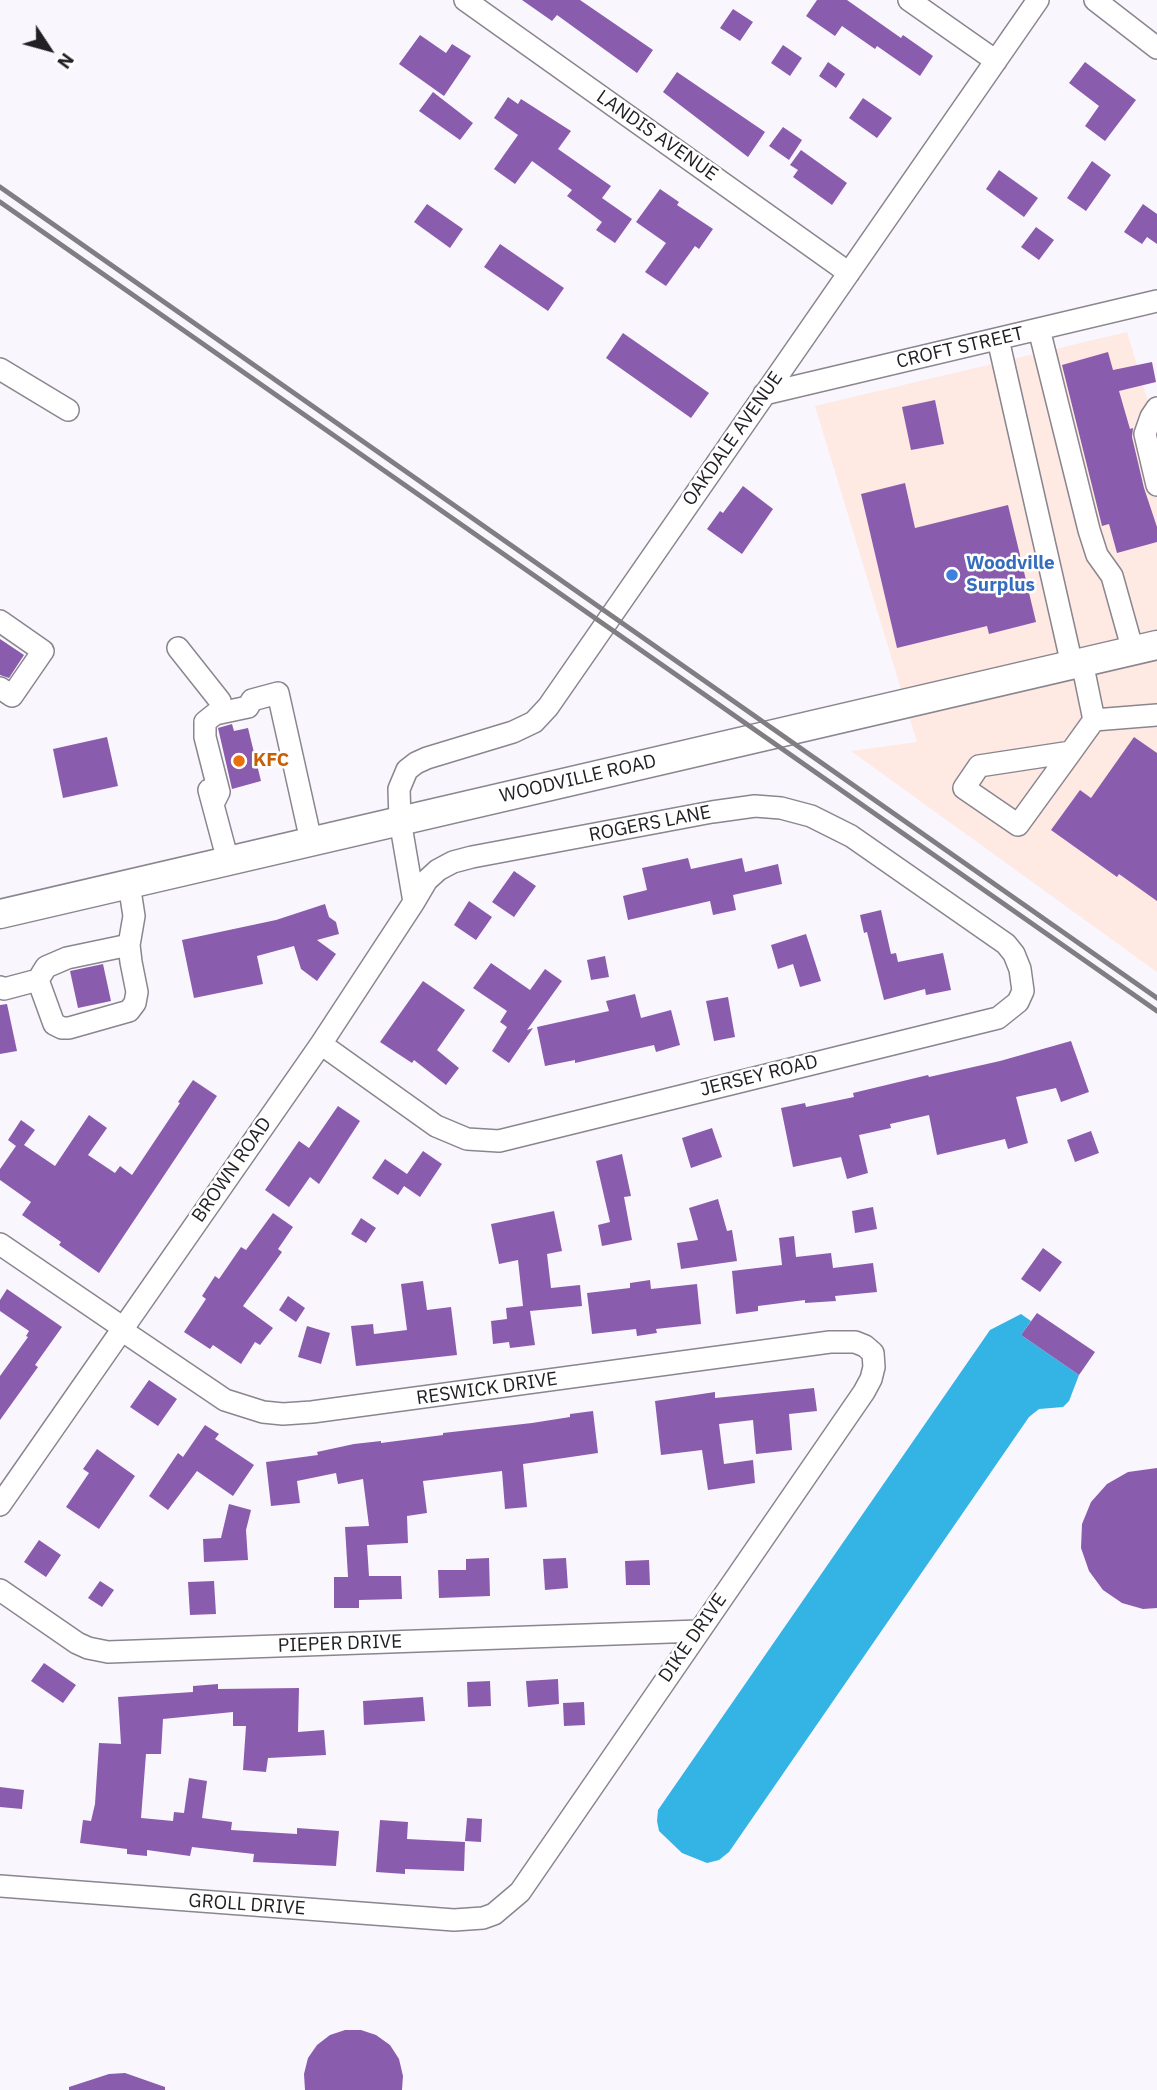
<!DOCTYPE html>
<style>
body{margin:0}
#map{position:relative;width:1157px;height:2090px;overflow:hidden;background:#faf6fe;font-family:"IBM Plex Sans",sans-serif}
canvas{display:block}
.north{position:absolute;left:14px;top:14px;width:70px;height:70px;-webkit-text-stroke:5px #fff;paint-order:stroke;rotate:126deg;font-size:19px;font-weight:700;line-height:28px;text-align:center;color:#222024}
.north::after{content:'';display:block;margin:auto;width:24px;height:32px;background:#222024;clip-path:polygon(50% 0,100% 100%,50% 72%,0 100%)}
</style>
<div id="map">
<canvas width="1157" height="2090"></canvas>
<div class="north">N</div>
</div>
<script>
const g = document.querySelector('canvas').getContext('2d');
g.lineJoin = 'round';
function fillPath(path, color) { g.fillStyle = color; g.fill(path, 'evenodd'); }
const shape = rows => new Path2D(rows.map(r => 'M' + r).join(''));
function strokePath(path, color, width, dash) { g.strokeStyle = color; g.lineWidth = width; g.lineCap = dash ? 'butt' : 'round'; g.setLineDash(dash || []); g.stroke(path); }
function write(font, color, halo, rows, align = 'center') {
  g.font = font + ' "IBM Plex Sans",sans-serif'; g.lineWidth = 5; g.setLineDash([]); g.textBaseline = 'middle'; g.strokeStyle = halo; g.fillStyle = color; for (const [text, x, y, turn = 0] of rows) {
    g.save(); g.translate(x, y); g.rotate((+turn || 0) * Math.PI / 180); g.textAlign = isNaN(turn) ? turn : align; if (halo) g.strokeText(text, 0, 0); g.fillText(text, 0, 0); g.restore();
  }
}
fillPath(shape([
 [1127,332,1157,431,1157,972,851,751,917,742,815,406]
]), '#fee9e3');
fillPath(shape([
 [1021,1314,1031,1321,1021,1335,1079,1375,1069,1401,1063,1407,1039,1409,1029,1417,729,1852,719,1860,707,1863,682,1853,659,1831,657,1821,658,1810,990,1330]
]), '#34b3e5');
fillPath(shape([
 [522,0,580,0,653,50,637,73,557,15,552,21],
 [817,0,847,0,901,38,903,35,933,56,920,76,877,46,875,49,842,26,835,36,806,16],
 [733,9,753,22,740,41,720,28],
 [420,35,446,53,452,44,471,56,444,96,399,64],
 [783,45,802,58,790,76,771,63],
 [828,62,845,74,836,88,819,76],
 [1085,62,1136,100,1105,141,1085,126,1099,106,1069,83],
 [677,72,765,132,748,157,663,92],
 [433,92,473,123,460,140,419,111],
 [508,97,518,104,521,99,571,131,558,149,611,186,602,198,632,219,615,243,596,230,602,222,567,196,572,190,532,161,515,184,494,169,518,135,494,118],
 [863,98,892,118,877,138,849,118],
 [783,127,802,140,789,160,769,146],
 [801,150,847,183,832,205,793,177,798,170,790,165],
 [1092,161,1111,175,1086,211,1067,198],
 [999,170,1038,198,1024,217,986,189],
 [660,189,679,202,677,205,713,229,699,249,695,246,666,286,645,272,666,243,636,222],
 [427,204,463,229,450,248,414,222],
 [1143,204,1157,214,1157,244,1147,237,1142,244,1124,232],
 [1036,227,1054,240,1039,260,1021,247],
 [500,244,564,288,548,311,484,267],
 [623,333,709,393,691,418,606,358],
 [1108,352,1113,370,1152,362,1156,382,1119,391,1130,429,1133,428,1132,437,1144,488,1157,527,1157,542,1117,553,1109,524,1102,526,1062,365],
 [935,400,944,444,911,450,902,407],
 [905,483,915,528,1008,505,1036,622,989,634,987,626,897,648,861,494],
 [743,486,773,509,742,554,707,529,720,511,723,513],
 [0,639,24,655,9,678,0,675],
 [232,724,234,731,248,728,261,781,232,789,218,728],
 [107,737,118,786,63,798,53,749],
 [1134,737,1157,753,1157,901,1119,874,1117,877,1051,830,1080,790,1091,798],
 [688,858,691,869,742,858,745,872,778,864,782,884,733,895,736,910,713,915,710,901,628,920,623,896,647,890,642,868],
 [514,871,536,886,514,917,492,902],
 [469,901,492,917,476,940,454,925],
 [325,904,329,917,336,922,339,934,317,940,336,954,317,981,301,969,294,946,257,956,263,984,194,998,182,940,276,920],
 [881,910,891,954,896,953,898,962,943,953,951,990,926,995,925,989,884,1000,867,932,864,933,860,915],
 [806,934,821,981,800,987,793,964,778,969,771,945],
 [605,956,609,977,591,980,587,960],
 [491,963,530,990,545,969,562,981,527,1030,533,1028,509,1063,492,1051,507,1027,500,1022,507,1011,473,988],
 [103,964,111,1001,78,1008,70,971],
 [423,981,465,1010,437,1050,459,1068,446,1085,414,1060,412,1063,380,1042],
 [635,994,641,1018,671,1010,680,1045,656,1052,654,1045,575,1063,575,1060,545,1066,537,1027,609,1011,606,1001],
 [728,997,735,1037,714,1041,706,1001],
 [7,1004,17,1051,0,1054,0,1005],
 [1071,1041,1089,1092,1061,1102,1056,1088,1016,1097,1028,1143,1008,1149,1005,1139,937,1155,929,1115,890,1124,891,1128,859,1135,868,1173,847,1179,841,1157,793,1167,781,1108,805,1103,806,1107,854,1097,853,1093,928,1075,929,1077,1000,1061],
 [193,1080,217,1096,99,1273,59,1245,61,1242,22,1215,31,1202,0,1180,0,1169,16,1146,8,1140,21,1120,35,1130,24,1145,55,1166,89,1115,107,1128,88,1155,115,1173,120,1166,132,1175,180,1103,178,1102],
 [338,1106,360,1121,319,1184,310,1177,289,1207,265,1190,299,1141,309,1148],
 [712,1128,722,1157,691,1168,682,1138],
 [1091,1131,1099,1153,1075,1162,1067,1140],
 [423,1151,442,1164,420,1197,404,1186,398,1195,372,1178,385,1159,407,1174],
 [622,1154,631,1196,624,1197,632,1240,602,1246,598,1225,610,1222,596,1161],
 [718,1199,727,1231,732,1230,737,1261,681,1269,677,1243,698,1240,689,1208],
 [873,1207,877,1229,855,1233,852,1211],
 [554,1211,562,1251,547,1254,551,1288,580,1285,582,1306,530,1311,535,1345,510,1348,509,1342,493,1344,491,1321,507,1319,506,1308,523,1306,518,1260,499,1264,491,1224],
 [273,1213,293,1227,278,1249,282,1252,243,1306,273,1328,260,1345,255,1342,241,1364,213,1345,210,1349,184,1332,206,1299,202,1296,215,1276,219,1279,241,1247,246,1250],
 [361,1218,376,1228,366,1243,351,1234],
 [794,1236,796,1257,831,1253,833,1268,873,1263,877,1292,835,1296,836,1301,805,1303,805,1300,758,1306,758,1311,736,1314,732,1271,782,1265,779,1238],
 [1043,1248,1062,1262,1040,1292,1021,1279],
 [650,1280,651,1289,697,1284,701,1324,656,1329,657,1333,637,1336,636,1329,592,1334,587,1293,630,1288,630,1283],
 [423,1281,427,1310,451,1307,457,1355,356,1366,351,1326,373,1324,374,1334,407,1330,401,1284],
 [7,1289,62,1327,35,1365,38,1367,0,1420,0,1376,28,1337,26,1336,29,1331,0,1311,0,1300],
 [288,1296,305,1308,296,1322,279,1310],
 [1037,1313,1095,1352,1079,1375,1021,1335],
 [307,1326,330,1333,321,1364,298,1357],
 [149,1380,177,1399,158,1426,130,1407],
 [814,1388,817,1411,789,1414,792,1450,756,1454,753,1420,719,1424,724,1464,753,1460,755,1483,708,1490,702,1450,661,1455,655,1401,715,1392,715,1398],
 [593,1411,598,1453,523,1464,527,1507,505,1509,502,1471,423,1481,427,1513,407,1516,408,1543,367,1545,369,1576,401,1576,402,1599,359,1600,359,1608,334,1608,334,1577,348,1577,345,1527,369,1526,363,1479,338,1484,336,1473,297,1481,300,1503,271,1506,266,1462,318,1455,317,1452,354,1444,381,1441,381,1443,443,1435,443,1433,532,1423,570,1417,570,1414],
 [205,1425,219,1434,215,1439,254,1465,233,1496,197,1471,168,1510,149,1496,178,1453,183,1457],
 [97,1449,135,1476,99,1529,66,1507,89,1473,83,1469],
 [1157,1468,1157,1608,1143,1609,1122,1603,1103,1590,1089,1571,1081,1548,1082,1524,1091,1502,1107,1484,1128,1472],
 [229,1504,251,1510,246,1530,248,1560,204,1562,203,1539,221,1538],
 [39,1540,61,1555,46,1577,24,1562],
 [489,1558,490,1596,439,1598,438,1570,466,1570,466,1559],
 [566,1558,568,1588,545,1590,543,1559],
 [649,1560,650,1585,626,1585,625,1561],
 [100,1581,114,1590,102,1607,88,1598],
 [214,1581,216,1614,190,1615,188,1582],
 [44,1663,76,1685,63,1703,31,1681],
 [558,1679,559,1704,528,1707,526,1681],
 [490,1681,491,1706,468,1707,467,1682],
 [218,1684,218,1689,299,1688,298,1732,324,1730,326,1755,268,1758,266,1772,243,1770,246,1726,233,1726,233,1712,163,1719,161,1754,146,1754,141,1818,173,1821,174,1812,184,1813,189,1778,207,1781,202,1818,232,1822,231,1830,297,1834,297,1828,339,1831,336,1866,253,1862,254,1854,192,1847,190,1856,147,1850,147,1856,127,1854,127,1849,80,1843,83,1820,91,1821,95,1804,99,1743,121,1744,118,1697,193,1692,193,1686],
 [423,1697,425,1721,364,1725,363,1701],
 [584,1702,585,1725,564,1726,563,1703],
 [0,1787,24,1790,22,1809,0,1807],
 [467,1818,482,1819,481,1842,465,1841],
 [380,1820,408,1822,407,1839,465,1842,464,1871,405,1869,405,1874,376,1872],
 [345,2030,361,2030,376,2035,390,2045,399,2059,403,2076,402,2090,305,2090,304,2074,308,2058,317,2045,330,2035],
 [125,2073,165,2087,165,2090,69,2090,69,2087,109,2074]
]), '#8a5cad');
const minor = shape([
 [465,0,849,273],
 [909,0,996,61],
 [1095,0,1157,48],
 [1039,329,1089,530,1097,555,1112,576,1133,651],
 [998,339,1072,665],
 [0,369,68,410],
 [764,394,1157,301],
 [1157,408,1151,417,1145,434,1157,485],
 [0,621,43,651,12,696,0,688],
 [178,648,220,701],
 [1082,662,1094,720,1157,715],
 [1071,752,979,766,964,788,1018,825,1071,752,1094,720],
 [209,790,228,861],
 [213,804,219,792,205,737,205,722,215,714,248,707,252,700,278,693,311,841],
 [38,980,46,967,67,958,129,945],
 [0,987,4,989,38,980,54,1024,62,1028,69,1028,129,1011,135,1003,137,992,131,962,129,945,134,916,129,884],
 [321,1044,436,1126,467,1139,499,1141,998,1018,1018,1002,1023,991,1020,969,1014,954,1006,944,851,836,811,816,781,808,755,806,712,812,472,857,453,862,438,870,427,880,414,902],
 [0,1244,122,1327],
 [0,1505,321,1044,414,902,400,820,399,789,407,770,416,763,427,758,513,732,534,722,548,707,1038,0],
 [0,1590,77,1643,88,1648,108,1652,698,1631],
 [0,1886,454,1920,483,1918,494,1914,520,1892,864,1392,871,1379,874,1367,873,1353,865,1346,855,1342,830,1342,312,1412,283,1414,263,1412,225,1400,120,1329]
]);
const major = shape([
 [0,914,1157,645]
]);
strokePath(minor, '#8a858e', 24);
strokePath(major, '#8a858e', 31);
strokePath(minor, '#fff', 21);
strokePath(major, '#fff', 28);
strokePath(shape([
 [0,187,1157,998],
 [0,202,1157,1011]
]), '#807d83', 5);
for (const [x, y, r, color] of [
 [952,575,7,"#3f7fe0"],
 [239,761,7,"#e8710a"]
]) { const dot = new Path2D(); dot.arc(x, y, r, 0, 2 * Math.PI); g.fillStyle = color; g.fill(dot); strokePath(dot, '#fff', 2.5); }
write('19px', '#222024', '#fff', [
 ["LANDIS AVENUE",657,136,35],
 ["CROFT STREET",960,348,-13],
 ["OAKDALE AVENUE",733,439,-55],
 ["WOODVILLE ROAD",578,779,-13],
 ["ROGERS LANE",650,824,-11],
 ["JERSEY ROAD",759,1076,-14],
 ["BROWN ROAD",232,1170,-55],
 ["RESWICK DRIVE",487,1389,-8],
 ["DIKE DRIVE",693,1638,-55],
 ["PIEPER DRIVE",340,1644,-2],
 ["GROLL DRIVE",247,1905,4]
]);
write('bold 19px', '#366cbe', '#fff', [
 ["Woodville",966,564],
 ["Surplus",966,586]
], 'left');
write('bold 19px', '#c56008', '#fff', [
 ["KFC",253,761]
], 'left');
</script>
